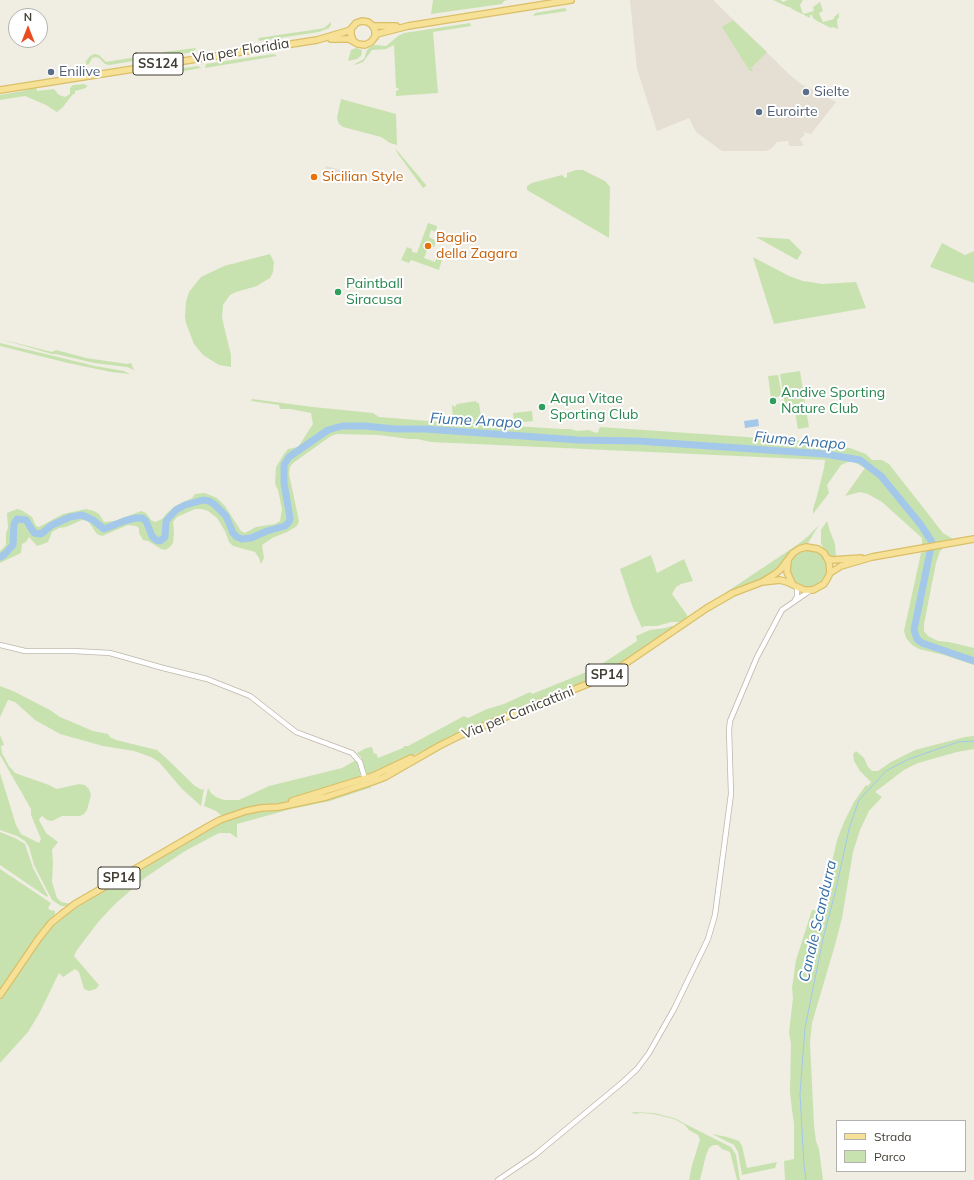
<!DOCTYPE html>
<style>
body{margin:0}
#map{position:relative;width:974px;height:1180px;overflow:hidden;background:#f0ede3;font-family:Mulish,sans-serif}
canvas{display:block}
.legend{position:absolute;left:836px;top:1120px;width:130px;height:52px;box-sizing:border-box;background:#fff;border:1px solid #b3b1ae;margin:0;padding:5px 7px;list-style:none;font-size:12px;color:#423d34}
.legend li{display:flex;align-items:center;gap:8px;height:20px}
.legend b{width:20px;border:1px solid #b3b1ae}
.north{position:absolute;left:8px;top:8px;width:40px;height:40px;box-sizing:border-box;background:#fff;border:1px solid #b3b1ae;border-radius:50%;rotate:0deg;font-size:11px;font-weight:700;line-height:16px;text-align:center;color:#423d34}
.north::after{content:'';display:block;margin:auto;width:14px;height:18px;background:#ea4c21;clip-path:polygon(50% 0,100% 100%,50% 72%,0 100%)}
</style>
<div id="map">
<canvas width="974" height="1180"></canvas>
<ul class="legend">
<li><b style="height:5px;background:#f6e196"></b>Strada</li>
<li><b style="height:11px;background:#c8e2af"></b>Parco</li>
</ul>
<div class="north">N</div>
</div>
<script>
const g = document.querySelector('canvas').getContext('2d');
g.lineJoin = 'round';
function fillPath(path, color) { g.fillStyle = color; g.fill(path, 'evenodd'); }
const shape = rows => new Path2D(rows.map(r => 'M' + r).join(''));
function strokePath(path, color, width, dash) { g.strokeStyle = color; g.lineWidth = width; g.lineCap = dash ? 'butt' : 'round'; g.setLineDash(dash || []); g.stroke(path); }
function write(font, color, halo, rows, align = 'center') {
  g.font = font + ' Mulish,sans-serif'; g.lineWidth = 4; g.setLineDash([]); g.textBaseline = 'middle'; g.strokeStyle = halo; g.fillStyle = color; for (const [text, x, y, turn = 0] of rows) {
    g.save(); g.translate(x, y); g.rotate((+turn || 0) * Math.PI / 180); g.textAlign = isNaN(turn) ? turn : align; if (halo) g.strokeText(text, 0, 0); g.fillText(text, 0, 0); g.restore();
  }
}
fillPath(shape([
 [630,0,713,0,790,75,801,84,836,102,811,134,803,132,805,135,800,139,804,146,789,146,788,141,777,142,772,148,766,151,722,151,696,132,689,118,657,131,637,69]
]), '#e4dfd2');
fillPath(shape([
 [433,0,508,0,504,1,502,4,431,14],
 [773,0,781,0,782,2,788,0,803,0,800,5,803,14,814,11,813,7,820,2,823,11,819,13,823,22,834,19,834,17,839,13,839,18,837,19,838,29,833,27,831,28,817,21,813,18,812,15,810,15,810,18,792,9,790,7,788,7],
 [565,8,567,11,533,16,535,13],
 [733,20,767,52,751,68,753,71,750,71,746,65,722,27],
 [331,22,331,25,329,28,319,32,259,41,258,38,319,29,324,28],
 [470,23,471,26,433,32,438,93,396,96,396,91,399,90,398,88,396,88,394,45,386,49,372,50,363,62,358,64,353,65,364,59,367,50,370,47,375,45,386,46,398,36,404,33],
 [196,48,194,52,166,56,163,52],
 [356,48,362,50,361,56,357,59,348,61,351,50],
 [160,53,158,57,109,65,105,64,99,58,96,57,92,58,89,64,86,65,86,61,90,56,95,54,99,55,106,62],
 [274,54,277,56,205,68,206,64],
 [198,66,201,68,161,75,164,71],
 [84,84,88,86,86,87,86,88,75,91,75,94,73,94,63,107,57,112,46,105,25,96,0,100,0,95,23,91,36,87,37,91,54,89,59,95,65,97,70,94,70,88,73,85],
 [341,99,396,114,397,145,390,143,381,137,343,127,339,124,337,118],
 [395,148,426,185,426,186,423,188,398,154],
 [576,170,583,170,605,181,610,187,609,238,527,190,527,186,532,183,562,175,565,178,567,177,567,173],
 [428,223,437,226,436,232,431,230,429,237,436,241,434,247,429,247,428,248,424,258,435,262,438,253,443,256,439,270,411,260,409,263,401,260,407,247,412,249,412,252,417,253],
 [756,237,789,239,802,252,797,260],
 [942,243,965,255,974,251,974,283,930,267],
 [270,254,274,262,273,272,270,278,257,286,236,292,230,295,223,305,222,318,231,355,231,367,219,365,203,355,194,344,186,323,185,316,186,302,189,292,201,277,224,266],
 [753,257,789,276,803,281,823,284,856,282,866,308,774,324],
 [0,339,52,352,56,350,86,358,127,364,131,363,134,370,127,367,94,363,56,354,52,354],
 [0,343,95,366,124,371,130,374,111,372,68,363,0,346],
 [800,371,805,403,785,406,780,374],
 [778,375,782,396,771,398,768,376],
 [252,399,313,407,373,413,379,417,453,423,452,405,455,407,457,404,476,401,477,403,479,403,482,424,562,429,570,429,577,431,589,430,596,433,598,432,600,427,820,442,826,447,850,448,866,454,872,460,882,460,889,464,943,533,953,539,941,541,942,550,940,551,936,563,924,624,924,631,928,636,938,641,949,642,974,648,974,665,944,655,919,649,912,645,906,638,904,631,921,553,924,552,924,548,922,544,922,538,882,502,868,494,860,492,845,496,865,468,854,462,848,462,841,465,827,485,829,493,813,514,813,509,817,496,824,468,825,460,431,442,417,439,409,439,379,435,337,434,331,436,293,463,290,467,289,474,299,521,297,526,287,532,272,538,262,545,264,558,261,564,259,558,255,552,233,546,229,542,225,531,217,518,208,511,202,509,195,509,177,517,173,522,174,532,173,543,170,547,165,550,161,549,148,541,143,540,139,533,139,528,136,526,128,525,102,536,97,534,88,521,82,520,66,527,59,528,52,532,48,542,43,544,37,546,29,537,26,542,22,544,21,553,0,563,0,551,6,545,6,533,8,528,7,513,17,509,21,510,32,517,36,526,39,527,63,514,86,509,94,511,99,514,104,522,115,521,141,511,146,513,151,520,155,522,162,519,167,513,175,506,192,498,195,494,205,493,217,498,225,506,241,531,245,533,256,527,275,524,280,521,282,509,278,490,275,484,276,467,284,454,288,449,298,447,313,424,312,419,311,413,290,409,280,409,279,405,251,401],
 [805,405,809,427,798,429,794,407],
 [532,411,533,421,514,423,513,413],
 [827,521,830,531,835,544,836,557,837,558,831,557,827,555,824,550,821,543,821,530],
 [819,525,808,543,770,575,737,589,707,605,797,545,807,537],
 '789 569a19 19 0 1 1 38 0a19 19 0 1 1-38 0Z',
 [651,555,657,573,684,559,693,581,681,584,676,587,672,594,687,615,687,618,684,621,679,622,671,622,657,626,644,626,642,628,633,608,620,569],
 [672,626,675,626,613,668,592,680,424,750,392,766,370,775,367,774,365,771,361,757,357,753,366,748,372,747,374,754,376,753,378,758,403,748,404,746,408,746,464,716,468,718,487,709,504,704,530,692,532,694,594,669,637,641,636,636,650,630,665,628],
 [0,686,13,691,50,710,60,717,93,731,108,734,110,737,116,740,157,750,165,757,195,786,202,790,204,788,201,806,182,789,159,762,151,757,134,751,103,746,60,734,35,720,15,702,8,700,0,717],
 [0,735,4,745,1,746,2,753,9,766,15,773,49,785,57,789,79,784,85,785,89,789,91,795,87,810,84,814,80,816,62,816,52,821,47,820,42,816,40,818,39,820,46,833,58,842,52,850,53,863,52,882,57,898,61,902,71,904,67,906,61,906,52,900,34,865,29,847,25,841,17,836,0,830,0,773,16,825,21,834,39,843,41,839,31,815,31,809,0,755],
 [974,736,974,749,957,752,918,763,904,770,875,792,882,797,869,811,860,830,853,852,842,918,835,945,812,1023,810,1042,814,1126,816,1141,819,1149,823,1180,785,1180,784,1161,794,1159,794,1123,792,1110,790,1092,791,1044,789,1032,793,998,792,988,796,960,812,910,821,910,837,840,844,822,854,802,866,785,868,786,871,782,860,771,854,761,853,754,856,751,864,758,868,767,872,771,878,771,891,762,915,750,965,737],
 [356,760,361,773,360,776,354,780,318,792,281,803,259,805,222,816,216,811,204,806,208,788,211,793,216,797,224,800,239,800,269,786,342,768],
 [369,786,370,786,371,789,369,788,330,801,291,809,237,824,237,838,230,833,219,833,185,851,146,877,115,904,99,921,77,950,74,956,99,985,96,989,89,991,84,989,79,972,75,969,63,977,59,973,39,1014,28,1032,0,1063,0,1000,47,932,63,917,73,910,122,880,225,821,253,812,273,811,303,804],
 [0,832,15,838,25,844,33,868,48,896,47,897,0,865],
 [0,869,51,903,48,908,50,910,55,911,55,915,43,928,0,991],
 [631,1112,654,1113,674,1118,701,1132,731,1147,736,1155,740,1180,737,1180,730,1152,722,1149,718,1145,713,1145,709,1148,706,1155,700,1180,689,1180,692,1165,700,1140,698,1135,689,1130,685,1125,674,1119,653,1114,641,1113,635,1114],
 [712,1134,727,1137,739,1141,742,1146,747,1168,777,1162,775,1168,742,1175,738,1152,734,1145]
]), '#c8e2af');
fillPath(shape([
 [326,166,344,171,341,184,326,179,324,175]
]), '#e1dfdc');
fillPath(shape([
 [758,419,759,426,745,428,744,421]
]), '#a3c8ea');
strokePath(shape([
 [806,1180,804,1165,800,1094,805,1028,823,939,836,889,849,829,859,800,886,771,909,759,958,742,974,741]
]), '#a3c8ea', 1);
strokePath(shape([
 [0,557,4,555,13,545,14,524,17,519,26,520,34,533,41,534,52,525,70,517,82,515,93,520,104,529,124,521,136,518,142,518,146,521,152,536,156,540,160,541,165,537,166,521,176,510,185,505,203,500,209,501,214,504,226,516,233,533,237,537,242,539,251,538,267,531,285,526,289,522,290,518,284,483,284,465,289,457,328,430,342,426,365,426,395,429,425,429,578,440,638,441,825,454,860,460,881,476,921,525,932,542,914,630,917,639,922,643,974,661]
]), '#a3c8ea', 7);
const minor = shape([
 [795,600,797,597,797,587],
 [0,645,25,651,73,651,110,653,163,668,207,679,250,696,296,732,352,753,360,762,365,779],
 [498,1180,535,1155,623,1082,637,1069,649,1053,674,1009,708,939,715,915,731,794,729,730,730,721,757,657,782,610,811,590]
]);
const major = shape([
 [373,26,396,26],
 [331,39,349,39,358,44,365,45,371,42,377,34,408,26,571,0],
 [353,40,351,35,351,29,356,23,362,21,368,22,372,25,375,30,375,37],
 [0,90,317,40,351,30],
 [827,558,832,560,861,558],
 [788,561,787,572,792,583],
 [830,573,841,566,872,557,974,539],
 [292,801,373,776,411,758],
 [0,995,39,938,51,923,62,914,75,904,209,826,220,820,246,811,261,808,279,807,326,797,372,782,385,777,439,746,461,735,595,681,613,672,707,608,733,593,762,582,775,574,781,569,793,553,799,549,806,547,818,549,824,553,829,562,830,573,827,579,824,584,813,590,804,590,787,582,780,580,762,582]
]);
strokePath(minor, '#beb8aa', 6);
strokePath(major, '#dabf68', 8);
strokePath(minor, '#fff', 4.5);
strokePath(major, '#f6e196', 5.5);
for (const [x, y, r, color] of [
 [51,72,4,"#5c6f8a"],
 [806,92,4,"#5c6f8a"],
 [759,112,4,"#5c6f8a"],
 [314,177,4,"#e8710a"],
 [428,246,4,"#e8710a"],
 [338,292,4,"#2e9e5b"],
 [773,401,4,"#2e9e5b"],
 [542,407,4,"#2e9e5b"]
]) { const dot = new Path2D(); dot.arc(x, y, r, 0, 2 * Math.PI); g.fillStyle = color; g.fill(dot); strokePath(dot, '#fff', 1.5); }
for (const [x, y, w] of [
 [158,64,50],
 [607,675,42],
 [119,878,42]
]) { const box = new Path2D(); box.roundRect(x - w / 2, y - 11, w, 22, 3); g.fillStyle = '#fff'; g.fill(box); strokePath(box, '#423d34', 1); }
write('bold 13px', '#423d34', null, [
 ["SS124",158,64],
 ["SP14",607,675],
 ["SP14",119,878]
]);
write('14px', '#423d34', '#fff', [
 ["Via per Floridia",241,51,-9],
 ["Via per Canicattini",518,713,-22]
]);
write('14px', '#4e5e75', '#fff', [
 ["Enilive",59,72],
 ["Sielte",814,92],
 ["Euroirte",767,112]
], 'left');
write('14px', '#c56008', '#fff', [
 ["Sicilian Style",322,177],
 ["Baglio",436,238],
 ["della Zagara",436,254]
], 'left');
write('14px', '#27864d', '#fff', [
 ["Paintball",346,284],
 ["Siracusa",346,300],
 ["Andive Sporting",781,393],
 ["Nature Club",781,409],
 ["Aqua Vitae",550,399],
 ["Sporting Club",550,415]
], 'left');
write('italic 15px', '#366fa5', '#fff', [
 ["Fiume Anapo",476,421,3],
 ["Fiume Anapo",800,441,5],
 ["Canale Scandurra",818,921,-77]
]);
</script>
